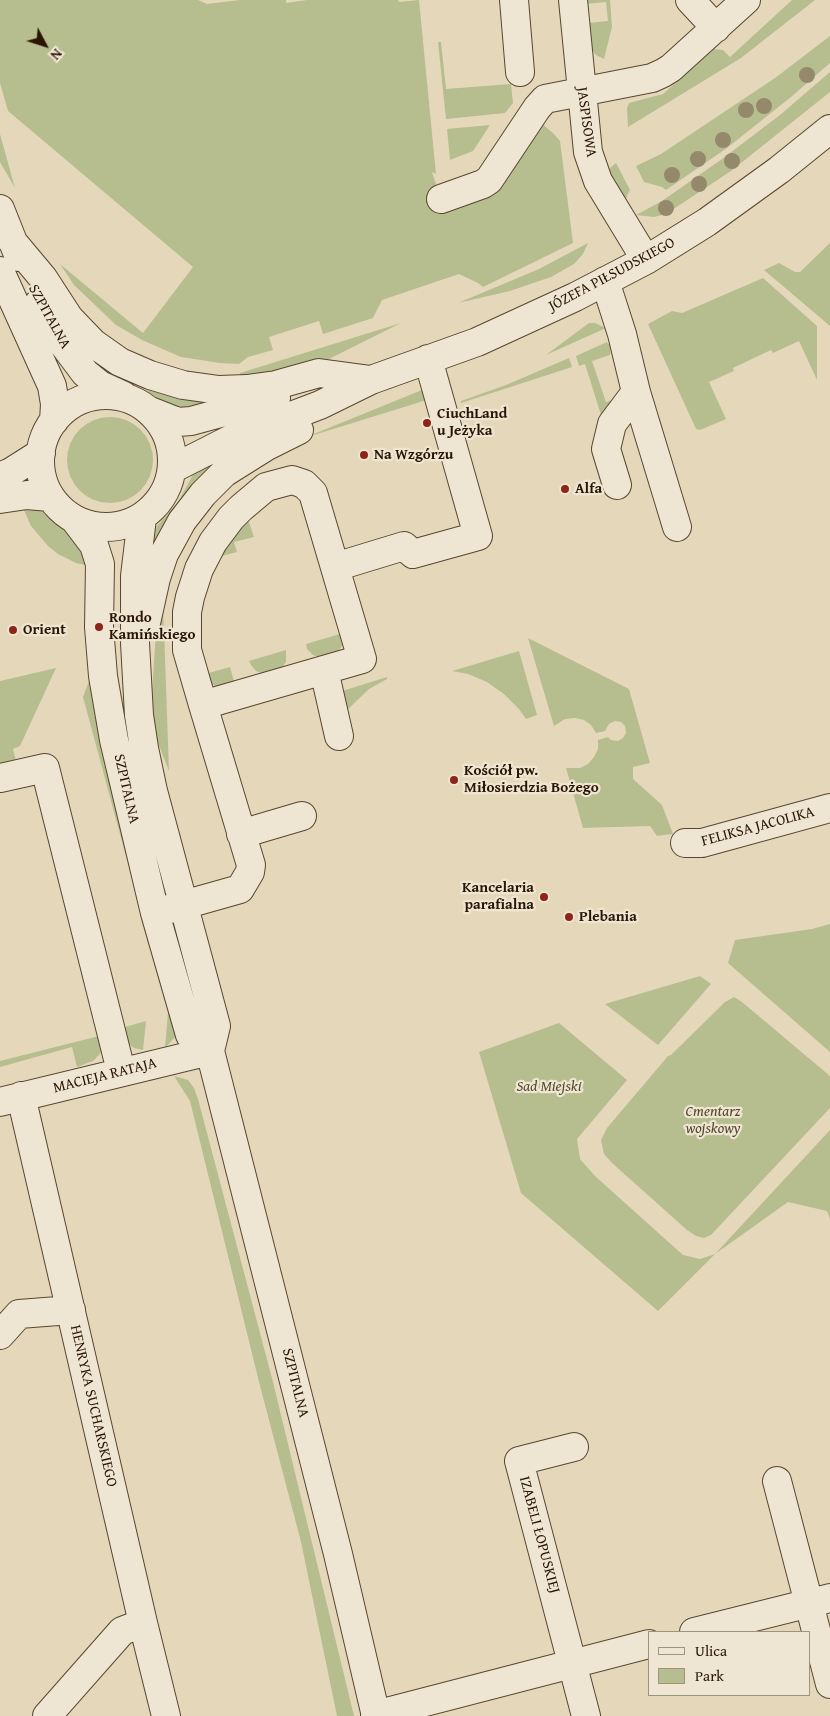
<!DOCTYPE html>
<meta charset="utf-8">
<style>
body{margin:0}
#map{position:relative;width:830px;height:1716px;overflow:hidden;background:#e5d8ba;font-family:"Gentium Book Plus",serif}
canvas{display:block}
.legend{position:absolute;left:648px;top:1631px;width:162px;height:65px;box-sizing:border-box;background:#eee6d2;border:1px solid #9f927f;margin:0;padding:6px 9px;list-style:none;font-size:15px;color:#291502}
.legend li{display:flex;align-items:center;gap:10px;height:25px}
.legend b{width:25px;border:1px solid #9f927f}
.north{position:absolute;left:20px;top:20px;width:50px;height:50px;-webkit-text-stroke:4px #eee6d2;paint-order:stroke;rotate:130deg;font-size:14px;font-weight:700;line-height:20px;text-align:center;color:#291502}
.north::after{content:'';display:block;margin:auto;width:18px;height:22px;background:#291502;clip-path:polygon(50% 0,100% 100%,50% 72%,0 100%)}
</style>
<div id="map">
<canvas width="830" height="1716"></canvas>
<ul class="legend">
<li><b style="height:6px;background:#eee6d2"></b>Ulica</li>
<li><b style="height:14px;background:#b6be8f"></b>Park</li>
</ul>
<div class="north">N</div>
</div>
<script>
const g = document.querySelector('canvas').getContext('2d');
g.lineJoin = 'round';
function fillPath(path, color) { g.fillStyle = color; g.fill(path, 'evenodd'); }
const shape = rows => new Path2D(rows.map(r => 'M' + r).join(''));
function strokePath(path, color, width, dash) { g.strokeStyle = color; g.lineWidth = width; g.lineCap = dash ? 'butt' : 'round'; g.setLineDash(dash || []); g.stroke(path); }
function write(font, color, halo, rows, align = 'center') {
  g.font = font + ' "Gentium Book Plus",serif'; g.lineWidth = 4.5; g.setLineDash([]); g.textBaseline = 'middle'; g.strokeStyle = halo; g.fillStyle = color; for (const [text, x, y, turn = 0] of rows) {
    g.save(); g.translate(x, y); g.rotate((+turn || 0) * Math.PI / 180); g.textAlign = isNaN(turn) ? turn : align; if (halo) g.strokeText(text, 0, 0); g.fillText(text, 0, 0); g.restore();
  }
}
fillPath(shape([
 [0,0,198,0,207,4,240,0,286,0,286,3,307,0,398,0,399,2,419,0,436,174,432,172,444,208,497,192,540,122,554,134,560,141,573,243,483,287,478,283,459,274,382,300,373,318,323,334,319,321,269,337,273,350,248,357,239,364,220,363,181,357,142,340,116,325,74,285,60,264,143,333,193,267,8,111,0,83],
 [586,0,610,0,612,27,604,59,596,55,592,50,589,45,588,23,608,21,606,2,586,4],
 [792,0,815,0,741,58,628,127,627,108,629,103,663,94,714,49,723,50,730,57],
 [830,36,830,63,791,97,727,148,666,190,662,187,644,182,636,166,661,154,775,78],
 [438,42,441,42,446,89,511,84,513,103,505,113,446,119],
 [830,72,830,92,731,171,666,214,654,217,636,215,662,201,722,159,780,115],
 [490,125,473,151,450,160,447,129],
 [0,134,15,188,0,162],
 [616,163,630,190,626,198,617,201,612,187,609,169],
 [588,243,583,254,574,264,551,277,510,291,458,303,539,269],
 [830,243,830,326,764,270,779,263,795,272,800,272],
 [763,278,817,326,817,380,799,341,773,353,771,350,733,368,734,371,709,382,726,419,700,430,696,429,648,324,672,311,682,313],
 [401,323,321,363,239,379,240,373],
 [589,323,595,323,606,328,546,355],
 [607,342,608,344,612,343,610,355,592,361,606,402,616,399,616,402,601,415,585,364,579,366,576,356],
 [82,343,209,397,213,406,189,412,166,404,141,387,123,382,96,370],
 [569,358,572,367,461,403,461,401,506,385],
 [422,390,430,399,304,438],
 '67 460a43 43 0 1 1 86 0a43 43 0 1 1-86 0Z',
 [225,453,160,546,144,549,150,534,178,502,195,471],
 [22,506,46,510,72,530,90,566,76,563,58,554,48,546,31,526],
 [247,516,254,537,234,542,237,552,218,557],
 [162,596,164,629,169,771,153,730,151,711,157,613],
 [343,633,344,643,337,653,321,658,313,655,307,649,306,644],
 [528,638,629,689,650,763,633,767,633,779,662,805,673,834,657,836,650,826,583,828,566,768,580,768,588,764,594,757,598,749,598,740,608,737,611,740,618,741,623,738,626,733,625,726,621,722,615,721,609,724,605,731,596,733,591,725,584,720,575,718,565,719,554,726],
 [286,650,286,662,281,669,264,674,256,671,251,665,249,661],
 [519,651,537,715,526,719,519,709,504,694,487,682,468,674,452,671],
 [230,667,235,685,217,687,208,682,205,674],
 [56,668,20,746,13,749,17,765,0,769,0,681],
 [387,677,387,679,369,689,346,711,339,692],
 [89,681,162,961,152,953,83,697],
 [830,924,830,1052,728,963,735,940,812,929],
 [700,976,711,984,658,1045,605,1004],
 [170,989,176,1036,165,1048],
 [734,997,742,1002,830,1076,830,1108,711,1235,704,1238,696,1236,687,1230,612,1163,604,1154,601,1140,607,1128,668,1056,671,1055,725,1002],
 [146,1021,143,1050,134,1048,127,1043,118,1029],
 [559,1023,627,1080,577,1139,580,1159,595,1176,683,1255,700,1259,715,1254,830,1130,830,1219,827,1211,788,1202,715,1254,658,1311,521,1193,479,1052],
 [103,1035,103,1049,99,1055,93,1061,77,1067,72,1047,0,1067,0,1061],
 [174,1076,188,1080,194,1088,198,1099,273,1382,354,1716,337,1716,301,1542,259,1382,190,1101]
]), '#b6be8f');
const minor = shape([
 [514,0,520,72],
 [573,0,588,152,598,181,646,260],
 [690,0,716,28],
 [441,199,483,184,489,180,537,108,545,99,652,78,663,73,671,68,746,0],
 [0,209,19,257],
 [12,241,43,278,69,318,93,343,120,362,150,375,183,385,219,390,247,389,276,385,319,373,371,380],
 [0,271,52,386,55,404,54,421],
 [605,281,622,334,636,392,677,527],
 [39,303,64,345,85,373,100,385,124,396],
 '40 461a66 66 0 1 1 132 0a66 66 0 1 1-132 0Z',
 [150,411,178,422,191,421,276,398],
 [172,469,233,438,320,405,371,380,477,342,575,297,646,260,707,222,779,170,830,129],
 [0,477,11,472,41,453],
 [617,485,606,449,612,424,636,392],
 [0,499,27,495,50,497],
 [142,518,135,576,135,643,139,715,144,748,153,791,216,1026,210,1051,338,1554,376,1716],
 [75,520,94,545,100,564,99,627,103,676,114,740,155,913,190,1035,210,1051],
 [335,567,404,546,413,554,478,536,428,359],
 [146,623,156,578,164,554,182,521,203,494,224,473,267,446,299,430],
 [324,670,339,736],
 [0,778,45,768,121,1071],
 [241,834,302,816],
 [685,843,702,843,830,808],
 [155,913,240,889,250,872,251,865,203,705,187,650,187,612,190,597,199,569,213,542,231,518,241,508,266,487,292,480,304,484,313,493,362,659,203,705],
 [21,1096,143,1623,166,1716],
 [0,1102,210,1051],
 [0,1335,19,1314,71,1310],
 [574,1447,519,1461,586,1716],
 [777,1481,830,1684],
 [694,1632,830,1598],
 [375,1715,649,1644],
 [47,1716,122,1631,143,1623]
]);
strokePath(minor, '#584630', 30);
strokePath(minor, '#eee6d2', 28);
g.fillStyle = '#95896c';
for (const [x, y] of [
 [807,75],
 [764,106],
 [746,110],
 [723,140],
 [698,159],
 [732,161],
 [672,175],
 [699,184],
 [666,208]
]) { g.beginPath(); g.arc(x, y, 8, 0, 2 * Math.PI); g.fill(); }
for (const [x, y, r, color] of [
 [427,423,5,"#8f2418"],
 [364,455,5,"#8f2418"],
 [565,489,5,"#8f2418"],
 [99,627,5,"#8f2418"],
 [13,630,5,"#8f2418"],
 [454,780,5,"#8f2418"],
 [544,897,5,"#8f2418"],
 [569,917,5,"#8f2418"]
]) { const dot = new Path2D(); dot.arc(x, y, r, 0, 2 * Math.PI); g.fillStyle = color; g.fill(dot); strokePath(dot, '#eee6d2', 2); }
write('15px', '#291502', '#eee6d2', [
 ["JASPISOWA",586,122,82],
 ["JÓZEFA PIŁSUDSKIEGO",612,275,-28],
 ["SZPITALNA",49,317,61],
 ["SZPITALNA",126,789,77],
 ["FELIKSA JACOLIKA",758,827,-15],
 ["MACIEJA RATAJA",105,1076,-14],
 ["SZPITALNA",295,1383,76],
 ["HENRYKA SUCHARSKIEGO",93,1406,77],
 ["IZABELI ŁOPUSKIEJ",539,1535,75]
]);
write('bold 15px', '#291502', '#eee6d2', [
 ["CiuchLand",437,414],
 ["u Jeżyka",437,431],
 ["Na Wzgórzu",374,455],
 ["Alfa",575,489],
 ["Rondo",109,618],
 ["Kamińskiego",109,635],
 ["Orient",23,630],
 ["Kościół pw.",464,771],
 ["Miłosierdzia Bożego",464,788],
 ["Kancelaria",534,888,"right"],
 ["parafialna",534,905,"right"],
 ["Plebania",579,917]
], 'left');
write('italic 15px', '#53482c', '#eee6d2', [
 ["Sad Miejski",549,1087],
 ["Cmentarz",713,1112],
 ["wojskowy",713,1129]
]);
</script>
